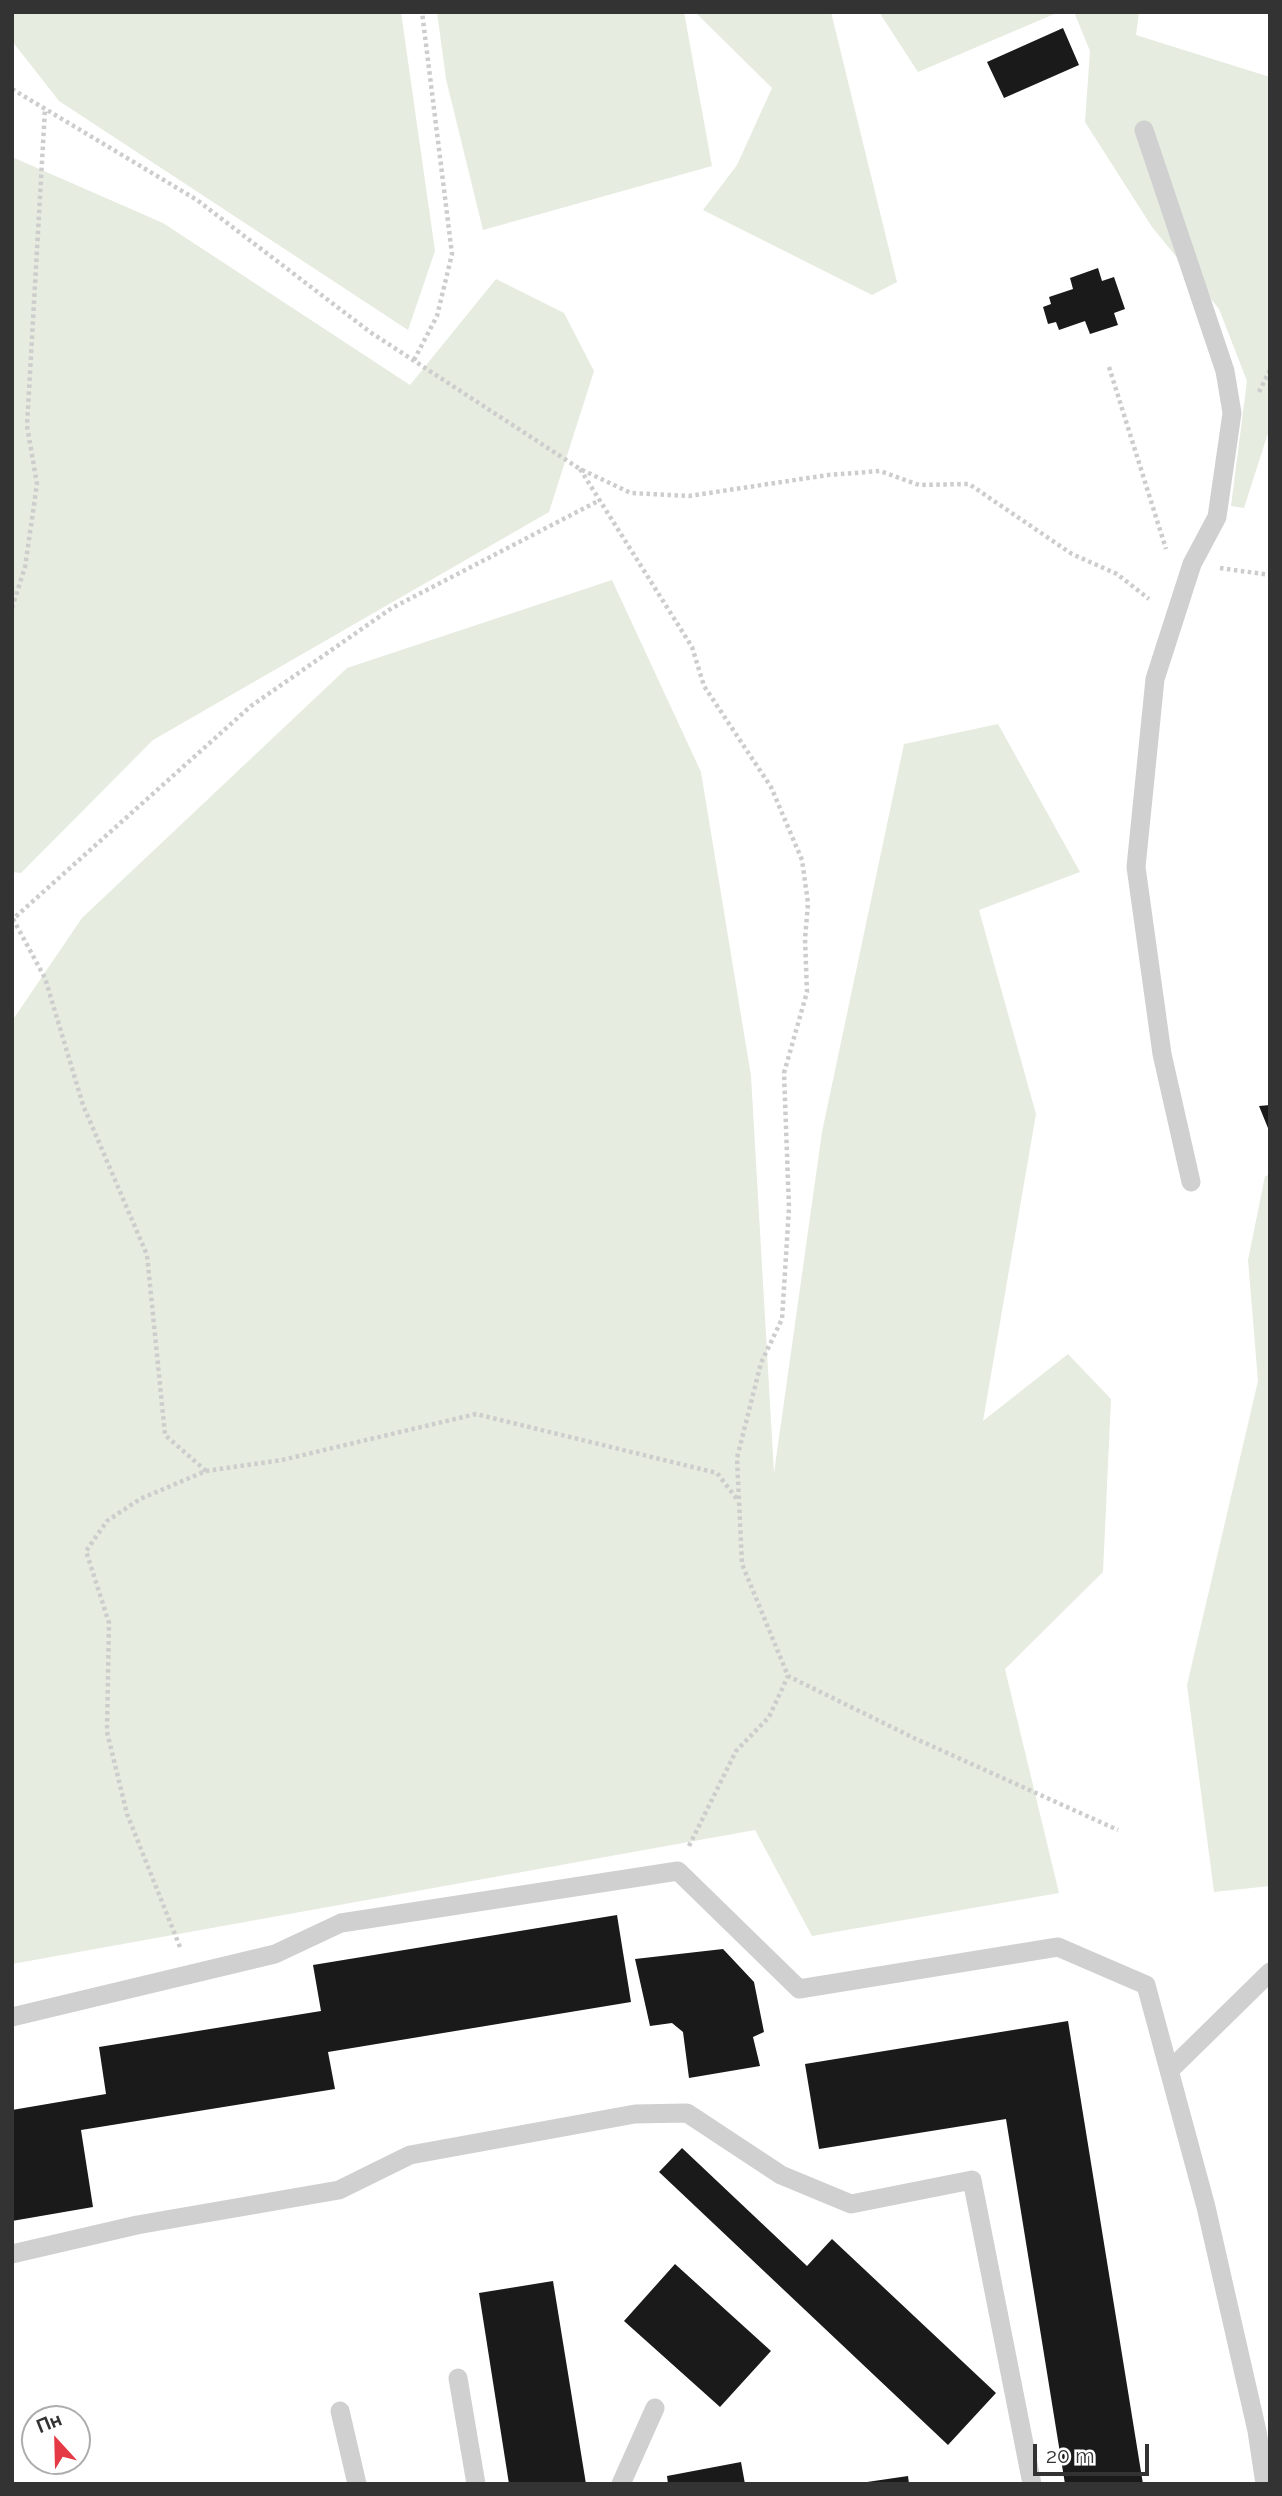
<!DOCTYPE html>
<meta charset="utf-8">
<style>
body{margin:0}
#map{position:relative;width:1282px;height:2496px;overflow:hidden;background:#fff;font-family:Raleway,sans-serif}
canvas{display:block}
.frame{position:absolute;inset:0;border:14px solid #333;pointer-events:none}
.north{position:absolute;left:21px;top:2405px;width:70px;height:70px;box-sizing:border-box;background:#fff;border:2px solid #adadad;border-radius:50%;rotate:338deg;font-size:19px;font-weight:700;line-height:28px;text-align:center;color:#333}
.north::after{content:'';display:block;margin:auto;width:24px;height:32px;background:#e63946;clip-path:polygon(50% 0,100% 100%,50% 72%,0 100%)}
.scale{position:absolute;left:1033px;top:2444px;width:116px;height:32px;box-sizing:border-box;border:4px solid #333;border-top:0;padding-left:9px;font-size:21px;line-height:24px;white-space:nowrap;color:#333;-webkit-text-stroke:5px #fff;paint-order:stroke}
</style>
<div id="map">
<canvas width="1282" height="2496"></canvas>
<div class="frame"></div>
<div class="north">Пн</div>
<div class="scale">20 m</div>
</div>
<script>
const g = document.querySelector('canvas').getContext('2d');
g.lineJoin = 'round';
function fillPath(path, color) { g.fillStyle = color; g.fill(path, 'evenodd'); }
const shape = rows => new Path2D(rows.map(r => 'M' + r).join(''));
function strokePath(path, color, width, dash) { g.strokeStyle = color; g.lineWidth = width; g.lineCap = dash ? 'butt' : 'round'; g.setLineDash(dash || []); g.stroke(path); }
fillPath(shape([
 [12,12,401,12,435,251,408,330,59,101,12,41],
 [437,12,684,12,712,166,483,230,446,79],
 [695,12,831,12,897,282,872,295,703,210,737,165,772,88],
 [879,12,1059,12,918,72],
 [1074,12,1139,12,1136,35,1270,77,1270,427,1244,508,1231,506,1247,381,1219,309,1152,227,1085,122,1090,51],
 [12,157,163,223,410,385,496,279,564,313,594,371,549,512,153,740,21,873,12,872],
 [612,580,701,772,751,1076,774,1473,822,1132,904,744,998,724,1080,872,979,910,1036,1114,983,1421,1068,1354,1111,1399,1103,1572,1005,1669,1059,1893,812,1936,755,1830,12,1964,12,1021,82,918,347,668],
 [1270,1175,1270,1886,1214,1892,1187,1685,1258,1381,1248,1260,1265,1176]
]), '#e6ecdf');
fillPath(shape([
 [1063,28,1079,65,1004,98,987,62],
 [1098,268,1102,281,1114,277,1125,309,1114,313,1118,325,1090,334,1085,321,1059,330,1056,322,1048,324,1043,307,1051,304,1049,297,1073,289,1070,278],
 [1270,1105,1270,1133,1259,1106],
 [617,1915,631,2002,328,2052,335,2089,81,2130,93,2207,12,2221,12,2110,106,2094,99,2047,321,2011,313,1965],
 [723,1949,754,1982,764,2032,753,2037,760,2066,689,2078,683,2032,672,2023,650,2026,635,1959],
 [1068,2021,1143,2484,1065,2484,1006,2119,819,2149,805,2064],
 [682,2148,807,2266,832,2239,996,2393,948,2445,659,2172],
 [675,2264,771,2351,720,2407,624,2321],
 [553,2281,586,2484,509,2484,479,2293],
 [741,2462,745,2484,668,2484,667,2476],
 [908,2476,909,2484,868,2484,867,2482]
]), '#1a1a1a');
strokePath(shape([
 [12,89,197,200,370,332,580,469,631,493,689,496,828,475,880,471,919,485,969,484,1072,554,1117,574,1149,599],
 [414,360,437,316,452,254,422,12],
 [1109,367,1166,549],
 [1259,392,1270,370],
 [580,469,692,647,704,686,771,787,802,860,808,903,805,939,807,992,784,1073,789,1208,782,1319,761,1363,737,1458,742,1564,788,1676,914,1738,1118,1830],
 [1220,568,1270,575],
 [12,608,25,567,37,484,27,426,45,109],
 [206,1471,165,1435,147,1255,83,1105,45,978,13,919,251,706,392,608,600,500],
 [689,1846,736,1751,769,1717,788,1676],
 [180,1947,127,1814,107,1732,109,1623,86,1551,107,1521,140,1499,206,1471,282,1460,476,1414,717,1473,737,1499]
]), '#cdcdcd', 4.5, [3.5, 3.5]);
strokePath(shape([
 [1144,130,1225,371,1232,413,1217,517,1192,564,1155,679,1136,867,1162,1054,1191,1182],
 [12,2017,275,1954,341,1923,678,1871,799,1989,1058,1947,1146,1985,1206,2207,1257,2431,1265,2484],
 [1170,2070,1270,1972],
 [12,2254,137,2225,339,2190,410,2155,635,2114,687,2113,781,2175,851,2204,972,2180,1032,2484],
 [458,2378,476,2484],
 [340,2411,357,2484],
 [621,2484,655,2408]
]), '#d0d0d0', 19);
</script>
